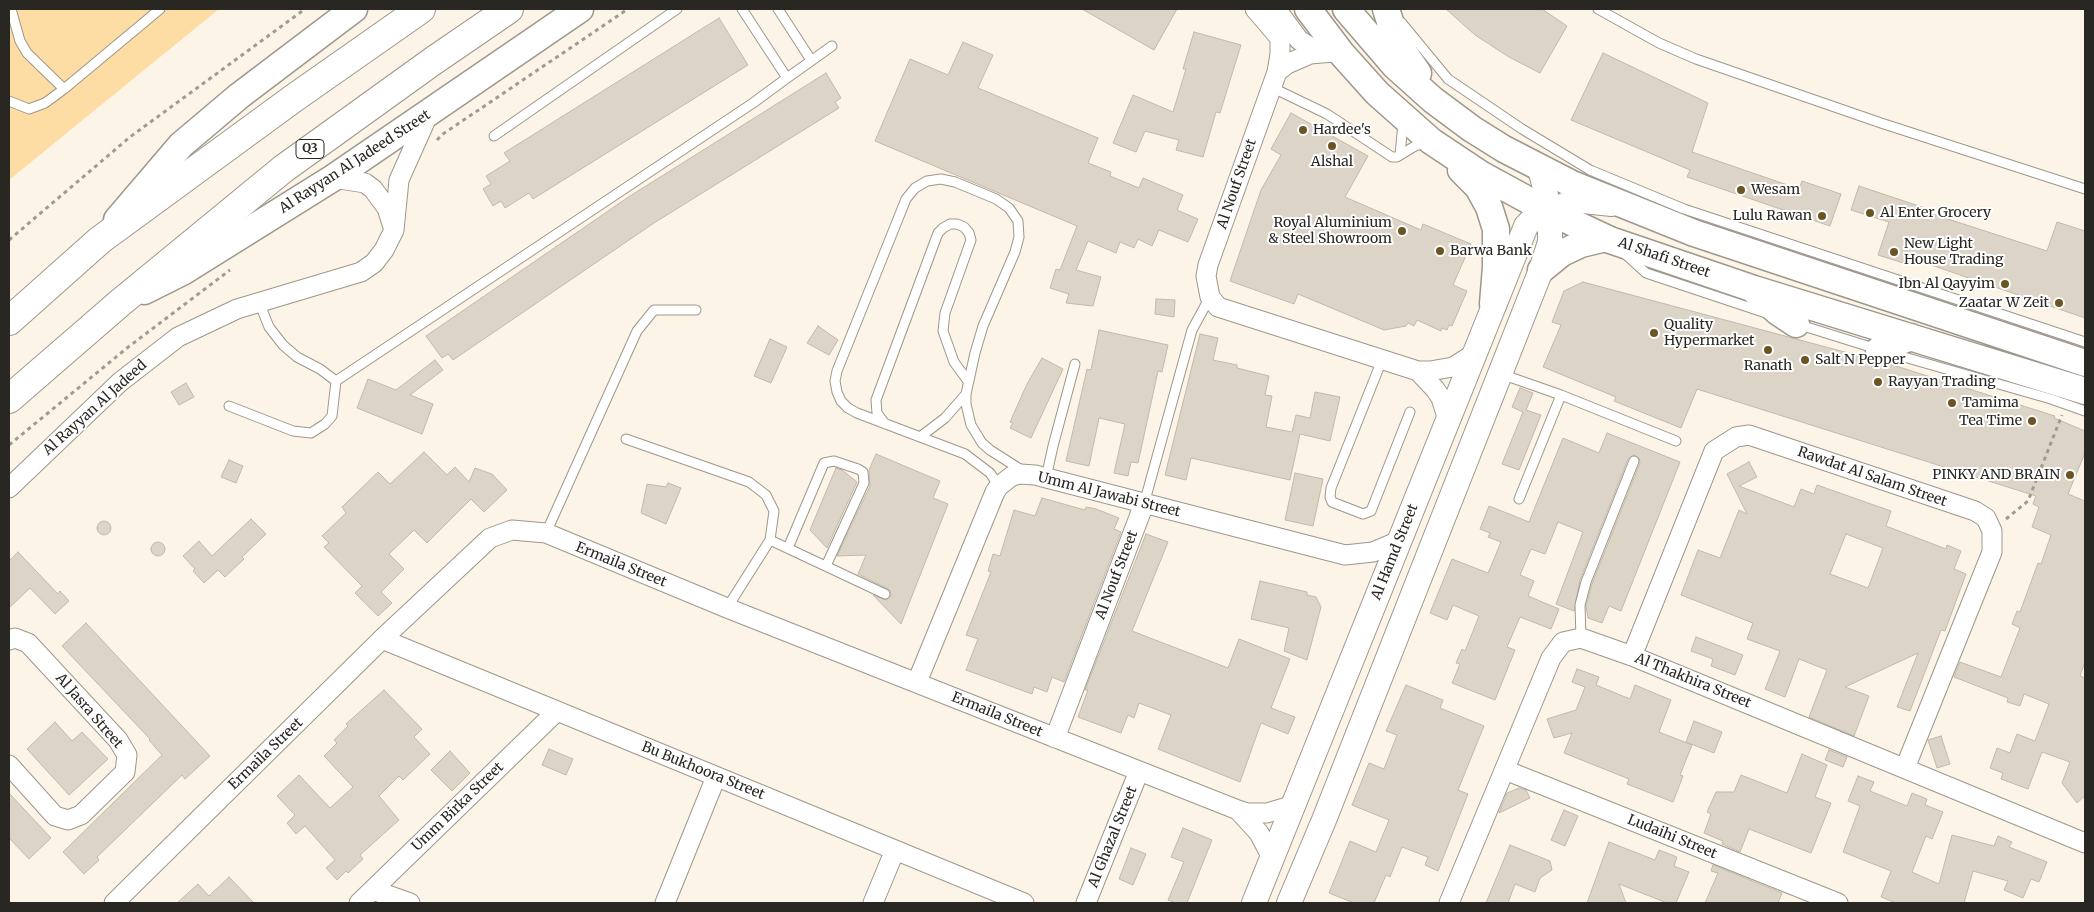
<!DOCTYPE html>
<style>
body{margin:0}
#map{position:relative;width:2094px;height:912px;overflow:hidden;background:#fcf4e7;font-family:Merriweather,serif}
canvas{display:block}
.frame{position:absolute;inset:0;border:10px solid #292722;pointer-events:none}
</style>
<div id="map">
<canvas width="2094" height="912"></canvas>
<div class="frame"></div>
</div>
<script>
const g = document.querySelector('canvas').getContext('2d');
g.lineJoin = 'round';
function fillPath(path, color) { g.fillStyle = color; g.fill(path, 'evenodd'); }
const shape = rows => new Path2D(rows.map(r => 'M' + r).join(''));
function strokePath(path, color, width, dash) { g.strokeStyle = color; g.lineWidth = width; g.lineCap = dash ? 'butt' : 'round'; g.setLineDash(dash || []); g.stroke(path); }
function write(font, color, halo, rows, align = 'center') {
  g.font = font + ' Merriweather,serif'; g.lineWidth = 4; g.setLineDash([]); g.textBaseline = 'middle'; g.strokeStyle = halo; g.fillStyle = color; for (const [text, x, y, turn = 0] of rows) {
    g.save(); g.translate(x, y); g.rotate((+turn || 0) * Math.PI / 180); g.textAlign = isNaN(turn) ? turn : align; if (halo) g.strokeText(text, 0, 0); g.fillText(text, 0, 0); g.restore();
  }
}
fillPath(shape([
 [9,9,219,9,9,180]
]), '#fedda4');
const building = shape([
 [1082,9,1177,9,1154,50,1082,9],
 [1446,9,1542,9,1567,26,1540,73,1509,57,1475,35,1446,9],
 [719,18,748,65,533,199,529,193,505,208,501,201,493,206,483,189,491,184,486,176,510,161,504,153,719,18],
 [1194,32,1241,45,1220,113,1216,112,1203,157,1176,150,1179,140,1145,131,1136,152,1113,143,1133,95,1173,112,1186,69,1183,69,1194,32],
 [963,42,993,55,978,88,1098,138,1088,163,1111,172,1110,176,1139,188,1143,178,1183,195,1177,210,1198,219,1188,242,1159,230,1152,246,1138,239,1134,248,1120,242,1116,253,1088,241,1076,270,1101,277,1093,306,1066,303,1069,294,1050,288,1056,269,1060,270,1077,226,875,141,910,59,948,75,963,42],
 [1603,53,1708,103,1692,152,1799,189,1802,181,1841,194,1830,226,1687,177,1690,170,1571,120,1603,53],
 [826,73,841,98,835,102,839,108,654,223,453,360,448,354,442,358,426,336,630,196,826,73],
 [1291,113,1368,156,1345,197,1421,230,1423,224,1471,244,1453,285,1467,291,1452,326,1449,325,1447,330,1442,328,1441,331,1417,320,1414,326,1408,323,1406,326,1384,330,1298,294,1294,304,1230,281,1261,190,1281,155,1271,149,1291,113],
 [1859,186,1922,207,1920,210,2047,251,2057,222,2085,231,2085,318,1905,256,1903,263,1878,255,1889,222,1851,210,1859,186],
 [1583,282,1867,358,1876,365,1886,363,1896,366,2055,416,2054,418,2085,431,2085,453,2068,494,2085,501,2085,662,2080,676,2085,678,2085,796,2077,803,2062,783,2070,762,2042,752,2028,789,2001,779,2003,773,1990,768,1997,748,2010,753,2017,734,2035,741,2049,704,2024,694,2020,706,2007,702,2008,698,1954,677,1960,662,2001,677,2020,628,2012,624,2017,611,2020,612,2038,563,2041,564,2051,535,2032,527,2039,507,2033,504,2036,496,1697,389,1681,428,1614,401,1616,397,1543,367,1561,325,1552,322,1564,291,1583,282],
 [1156,299,1175,300,1174,317,1155,314,1156,299],
 [818,326,838,340,829,355,807,343,818,326],
 [1099,330,1168,345,1162,372,1158,371,1138,463,1131,462,1128,476,1114,473,1125,424,1099,418,1089,466,1066,461,1087,369,1091,370,1099,330],
 [1200,334,1218,338,1213,360,1237,365,1237,368,1269,376,1265,395,1272,396,1266,427,1292,432,1296,415,1310,418,1315,392,1340,397,1330,441,1300,434,1290,480,1191,458,1186,480,1165,475,1200,334],
 [770,339,787,347,771,383,754,376,770,339],
 [1042,358,1063,369,1031,438,1010,428,1013,423,1010,422,1027,384,1042,358],
 [435,360,443,370,410,395,433,404,422,434,357,408,368,379,396,390,435,360],
 [186,383,194,397,179,405,171,392,186,383],
 [1520,388,1533,393,1526,410,1541,415,1519,470,1502,464,1523,412,1512,407,1520,388],
 [1607,433,1680,462,1621,611,1609,606,1602,623,1588,618,1586,606,1592,584,1640,463,1639,458,1634,455,1628,459,1580,580,1574,611,1556,604,1583,532,1558,522,1545,554,1531,549,1520,575,1534,581,1528,596,1559,609,1551,629,1520,617,1507,647,1515,650,1495,700,1452,683,1460,664,1456,663,1462,649,1465,651,1479,616,1453,605,1447,620,1430,613,1452,559,1488,573,1501,542,1488,537,1490,533,1480,529,1489,506,1529,522,1563,438,1599,453,1607,433],
 [424,452,447,475,455,467,469,482,475,468,492,474,507,490,484,512,471,499,427,543,414,530,389,554,404,569,381,592,392,603,378,616,355,593,362,586,324,547,329,543,322,536,346,513,342,507,378,472,390,484,424,452],
 [876,454,940,481,933,498,948,504,901,624,873,595,886,600,891,596,890,590,858,574,866,555,837,556,870,486,869,470,876,454],
 [229,460,243,466,236,483,221,477,229,460],
 [1749,462,1757,477,1739,486,1794,507,1801,489,1814,494,1817,485,1891,511,1886,526,1946,549,1947,545,1961,551,1954,569,1966,574,1945,631,1941,630,1910,711,1897,707,1918,653,1845,687,1869,696,1854,736,1809,717,1827,670,1799,659,1785,697,1765,689,1780,651,1747,639,1753,623,1681,595,1698,550,1720,558,1739,510,1747,514,1727,474,1749,462],
 [1846,534,1883,548,1868,588,1830,574,1846,534],
 [836,468,842,470,857,482,827,548,810,530,836,468],
 [1295,473,1323,479,1313,526,1285,520,1295,473],
 [668,483,681,488,666,524,641,513,647,484,666,487,668,483],
 [1042,498,1085,510,1086,507,1096,509,1119,518,1114,529,1121,532,1064,682,1052,677,1047,692,1034,687,1032,694,966,670,978,639,966,635,991,572,988,571,993,554,1000,556,1014,510,1035,516,1042,498],
 [251,519,266,534,242,557,244,559,225,577,218,570,204,583,193,571,195,569,183,556,199,541,212,556,251,519],
 '97 528a7 7 0 1 1 14 0a7 7 0 1 1-14 0Z',
 [1146,534,1168,542,1132,631,1228,668,1239,639,1290,659,1271,708,1295,717,1288,734,1261,723,1240,782,1158,749,1171,715,1139,703,1134,718,1128,715,1121,733,1078,717,1088,690,1085,690,1146,534],
 '151 549a7 7 0 1 1 14 0a7 7 0 1 1-14 0Z',
 [18,552,58,594,60,591,69,601,55,614,30,588,9,608,9,561,18,552],
 [1260,581,1307,592,1307,595,1316,597,1321,607,1307,660,1284,651,1289,628,1251,619,1260,581],
 [86,623,210,756,185,779,182,775,97,857,99,860,84,874,63,852,162,755,149,740,150,739,62,646,86,623],
 [1696,637,1743,655,1735,675,1711,666,1713,659,1691,651,1696,637],
 [1577,669,1599,677,1596,685,1630,699,1635,685,1671,700,1659,732,1692,745,1680,775,1683,776,1673,802,1627,784,1629,779,1564,753,1572,733,1554,738,1547,719,1576,710,1585,687,1572,682,1577,669],
 [1406,685,1443,700,1440,708,1484,726,1458,790,1468,794,1438,871,1425,865,1428,857,1402,847,1390,877,1386,875,1374,903,1354,903,1329,893,1350,841,1376,852,1389,820,1352,805,1369,763,1384,769,1397,735,1386,731,1406,685],
 [384,690,422,729,414,737,430,754,403,780,399,776,379,796,399,820,360,855,363,859,348,873,346,871,337,880,326,868,335,860,305,826,296,834,287,823,295,815,277,796,299,775,330,808,353,787,324,756,337,743,334,740,348,726,346,724,384,690],
 [1694,721,1722,732,1714,753,1686,742,1694,721],
 [55,722,72,741,82,732,108,759,69,795,27,749,55,722],
 [1941,736,1950,764,1937,768,1928,740,1941,736],
 [549,749,573,759,566,775,542,765,549,749],
 [1829,750,1847,757,1843,767,1825,760,1829,750],
 [450,751,470,773,452,791,431,770,450,751],
 [1802,754,1827,765,1815,797,1831,803,1811,853,1749,829,1740,852,1722,844,1723,841,1704,833,1711,814,1707,812,1716,792,1734,792,1741,775,1787,793,1802,754],
 [1858,776,1874,782,1870,791,1907,806,1912,793,1927,799,1925,805,1943,812,1932,839,1926,836,1912,872,1939,884,1952,835,1994,846,1998,836,2012,842,2009,847,2047,862,2039,882,2031,879,2023,898,2004,890,2008,881,1973,871,1964,903,1896,903,1881,897,1891,871,1843,852,1860,806,1848,801,1858,776],
 [1519,788,1526,790,1530,798,1499,813,1507,793,1519,788],
 [9,793,51,838,29,859,9,838,9,793],
 [1564,810,1578,816,1565,846,1551,840,1564,810],
 [1183,828,1212,840,1187,903,1176,903,1168,900,1184,862,1171,857,1183,828],
 [1609,842,1655,860,1659,850,1677,857,1674,866,1689,872,1676,903,1667,903,1619,884,1626,903,1587,903,1609,842],
 [1510,845,1550,861,1552,870,1540,878,1535,892,1515,884,1508,903,1486,903,1510,845],
 [1131,848,1146,854,1133,885,1119,879,1131,848],
 [1713,865,1782,893,1778,903,1705,903,1718,873,1711,871,1713,865],
 [229,877,254,903,177,903,198,884,209,896,229,877]
]);
fillPath(building, '#dcd4c7');
strokePath(building, '#c0b9ac', 1);
const service = shape([
 [11,9,20,41,27,53,64,89,160,9],
 [778,9,811,60],
 [1598,9,1659,43,1696,59,1881,123,2085,189],
 [1401,22,1448,79,1522,129,1590,170,1684,209,2085,342],
 [787,78,832,46],
 [1271,87,1327,114,1392,157,1397,157,1415,146,1428,142],
 [9,101,29,109,45,103,64,89],
 [494,136,677,9],
 [1400,155,1403,123],
 [1625,254,1646,273,1766,313],
 [1797,324,1877,349],
 [1890,353,2051,399,2085,411],
 [1382,360,1331,488,1330,497,1332,502,1363,514,1371,511,1410,412],
 [1501,374,1561,395,1676,441],
 [336,381,753,103,787,78,742,9],
 [229,406,293,431,311,433,325,424,332,416,336,381,320,369,297,357,283,345,269,327,259,302],
 [885,424,877,413,876,400,938,233,943,228,950,224,957,224,964,227,969,233,971,240,945,313,943,331,954,362,968,381],
 [920,437,945,418,966,394],
 [626,439,749,482,766,495,774,511,770,540],
 [1046,478,1053,446,1075,364],
 [999,486,990,473,965,454,857,413,848,408,841,401,837,392,835,381,837,371,906,199,915,188,927,181,941,179,955,182,996,199,1009,208,1018,221,1019,237,1015,252,983,326,975,353,966,394,966,404,971,425,982,443,990,450,1023,471],
 [1519,499,1561,395],
 [1144,504,1192,330,1210,297],
 [546,533,637,331,654,310,696,310],
 [788,548,824,463,834,461,858,469,863,472,864,483,826,566],
 [727,608,770,540,885,594],
 [1581,638,1580,605,1586,582,1634,461]
]);
const minor = shape([
 [1255,9,1279,37],
 [1274,9,1280,38,1280,54,1277,72,1208,265,1206,276,1210,297,1218,307,1418,371,1430,371,1453,367,1474,354],
 [1277,10,1299,40,1320,53],
 [1277,72,1287,64,1310,54,1333,52,1342,54],
 [333,178,365,183,373,189,387,208,393,227],
 [1418,371,1435,389,1441,398,1448,420],
 [9,488,120,382,178,337,237,309,361,272,374,263,384,250,394,230,399,180,428,115],
 [382,639,1024,903],
 [9,640,15,638,28,643,118,740,127,755,125,772,81,815,68,820,55,816,9,765],
 [1632,656,1714,451,1736,437,1749,435,1975,511,1986,518,1992,531,1992,552,1905,768],
 [917,682,995,492,999,486,1012,476,1020,474,1035,475,1345,555,1373,552,1399,541],
 [1055,738,1144,504],
 [1505,770,1838,903],
 [1238,810,1259,833,1269,852,1271,862],
 [373,890,410,903],
 [114,903,382,639,490,538,512,530,546,533,727,608,1238,810,1247,813,1267,813,1287,807,1296,802],
 [359,903,557,711],
 [665,903,716,777],
 [873,903,895,850],
 [1086,903,1139,771],
 [1449,903,1551,658,1563,642,1581,638,1632,656,2085,843]
]);
const tertiary = shape([
 [1254,903,1526,226,1534,218,1569,203,1583,201,1612,204],
 [1289,903,1324,820,1541,270,1550,242,1550,230,1545,188,1540,169]
]);
const secondary = shape([
 [1308,9,1342,54,1377,93,1431,141,1482,175,1548,211,1610,240,1754,289,2085,391],
 [1346,9,1395,66,1433,100,1472,129,1504,149,1572,184,1694,233,2085,363],
 [1386,9,1393,31,1405,54,1418,73],
 [1461,170,1478,187,1489,207,1496,229,1496,267,1493,304],
 [117,220,181,145,239,96,354,9],
 [1541,270,1562,253,1581,244,1606,238],
 [144,291,184,271,333,178,580,9],
 [1757,293,1778,312,1796,324],
 [1879,350,1911,337]
]);
const trunk = shape([
 [9,321,100,240,294,98,421,9],
 [9,399,121,302,283,169,433,61,509,9]
]);
strokePath(service, '#9e978b', 11);
strokePath(minor, '#9e978b', 21);
strokePath(tertiary, '#9e978b', 26);
strokePath(secondary, '#9e978b', 29);
strokePath(trunk, '#9e978b', 30);
strokePath(shape([
 [437,140,443,134,628,9],
 [9,240,130,137,305,9],
 [9,445,127,348,230,270],
 [2006,519,2028,501,2062,415]
]), '#a09b91', 3, [4, 4]);
strokePath(service, '#fff', 9);
strokePath(minor, '#fff', 19);
strokePath(tertiary, '#fff', 24);
strokePath(secondary, '#fff', 26);
strokePath(trunk, '#fff', 28);
for (const [x, y, r, color] of [
 [1303,130,5,"#6c5324"],
 [1332,146,5,"#6c5324"],
 [1741,190,5,"#6c5324"],
 [1870,213,5,"#6c5324"],
 [1822,216,5,"#6c5324"],
 [1402,231,5,"#6c5324"],
 [1440,251,5,"#6c5324"],
 [1894,252,5,"#6c5324"],
 [2005,284,5,"#6c5324"],
 [2059,303,5,"#6c5324"],
 [1654,333,5,"#6c5324"],
 [1768,350,5,"#6c5324"],
 [1805,360,5,"#6c5324"],
 [1878,382,5,"#6c5324"],
 [1952,403,5,"#6c5324"],
 [2032,421,5,"#6c5324"],
 [2070,475,5,"#6c5324"]
]) { const dot = new Path2D(); dot.arc(x, y, r, 0, 2 * Math.PI); g.fillStyle = color; g.fill(dot); strokePath(dot, '#fff', 2); }
for (const [x, y, w] of [
 [310,149,28]
]) { const box = new Path2D(); box.roundRect(x - w / 2, y - 9.5, w, 19, 4); g.fillStyle = '#fff'; g.fill(box); strokePath(box, '#292722', 1); }
write('bold 12px', '#292722', null, [
 ["Q3",310,149]
]);
write('14px', '#292722', '#fff', [
 ["Hardee's",1313,130],
 ["Alshal",1332,162,"center"],
 ["Wesam",1751,190],
 ["Al Enter Grocery",1880,213],
 ["Lulu Rawan",1812,216,"right"],
 ["Royal Aluminium",1392,223,"right"],
 ["& Steel Showroom",1392,239,"right"],
 ["New Light",1904,244],
 ["House Trading",1904,260],
 ["Barwa Bank",1450,251],
 ["Ibn Al Qayyim",1995,284,"right"],
 ["Zaatar W Zeit",2049,303,"right"],
 ["Quality",1664,325],
 ["Hypermarket",1664,341],
 ["Salt N Pepper",1815,360],
 ["Ranath",1768,366,"center"],
 ["Rayyan Trading",1888,382],
 ["Tamima",1962,403],
 ["Tea Time",2022,421,"right"],
 ["PINKY AND BRAIN",2060,475,"right"]
], 'left');
write('14px', '#292722', '#fff', [
 ["Al Rayyan Al Jadeed Street",355,162,-33],
 ["Al Nouf Street",1237,184,-71],
 ["Al Shafi Street",1664,258,19],
 ["Al Rayyan Al Jadeed",95,408,-42],
 ["Rawdat Al Salam Street",1872,477,19],
 ["Umm Al Jawabi Street",1109,495,14],
 ["Al Hamd Street",1395,552,-68],
 ["Ermaila Street",621,565,22],
 ["Al Nouf Street",1117,575,-69],
 ["Al Thakhira Street",1693,681,22],
 ["Al Jasra Street",89,711,49],
 ["Ermaila Street",997,715,22],
 ["Ermaila Street",266,754,-44],
 ["Bu Bukhoora Street",703,771,22],
 ["Umm Birka Street",458,807,-44],
 ["Al Ghazal Street",1113,837,-68],
 ["Ludaihi Street",1672,837,22]
]);
</script>
